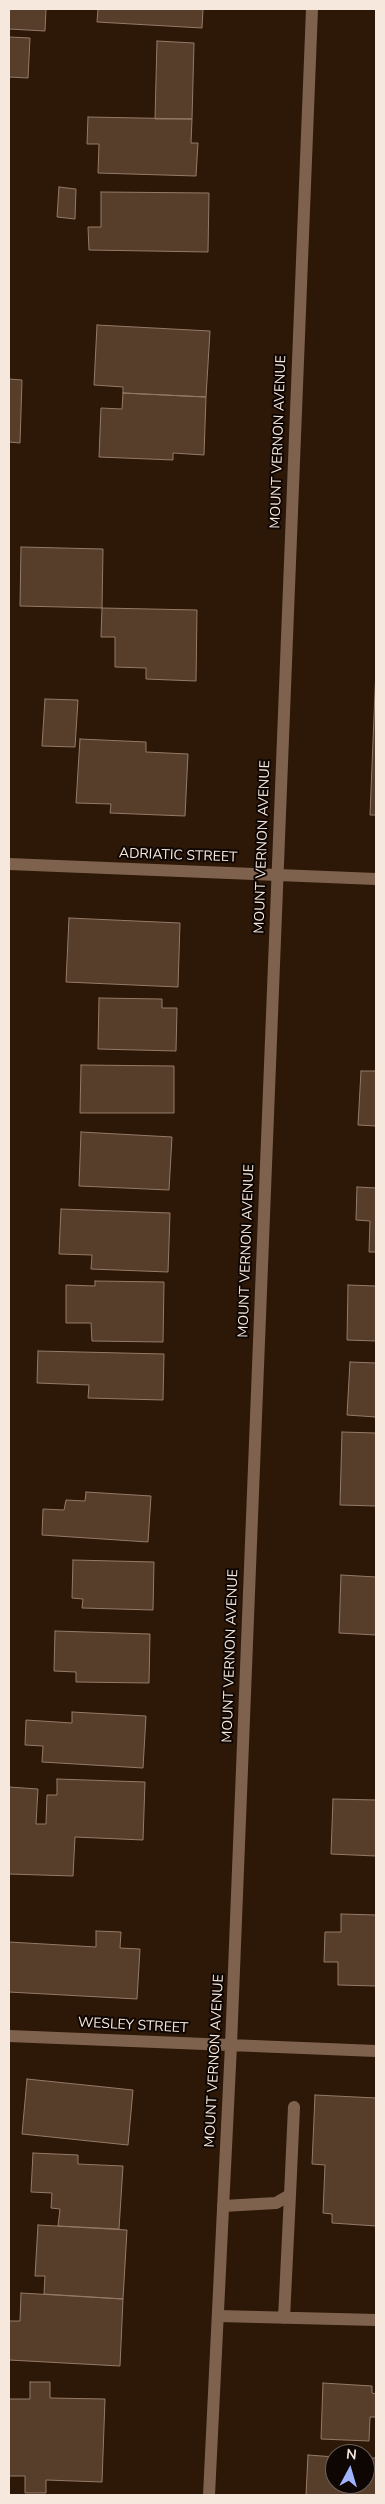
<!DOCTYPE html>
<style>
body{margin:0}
#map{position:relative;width:385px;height:2504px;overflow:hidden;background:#2d1808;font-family:"Nunito Sans",sans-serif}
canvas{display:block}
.frame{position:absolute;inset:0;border:10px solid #f7e8de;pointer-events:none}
.north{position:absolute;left:325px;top:2444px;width:50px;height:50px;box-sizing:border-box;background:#0e0602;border:1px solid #6b605a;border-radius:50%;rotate:6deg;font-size:14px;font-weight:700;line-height:20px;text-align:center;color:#f7e8de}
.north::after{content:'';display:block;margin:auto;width:18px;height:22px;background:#a0b3fd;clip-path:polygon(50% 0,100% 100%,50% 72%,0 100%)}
</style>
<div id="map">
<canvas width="385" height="2504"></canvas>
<div class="frame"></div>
<div class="north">N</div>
</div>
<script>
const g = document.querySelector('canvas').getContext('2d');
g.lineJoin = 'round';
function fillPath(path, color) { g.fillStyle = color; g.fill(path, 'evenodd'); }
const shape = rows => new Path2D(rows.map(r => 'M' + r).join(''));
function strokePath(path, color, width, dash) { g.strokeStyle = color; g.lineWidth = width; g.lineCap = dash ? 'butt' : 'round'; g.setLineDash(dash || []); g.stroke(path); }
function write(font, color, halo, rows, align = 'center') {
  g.font = font + ' "Nunito Sans",sans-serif'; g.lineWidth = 4; g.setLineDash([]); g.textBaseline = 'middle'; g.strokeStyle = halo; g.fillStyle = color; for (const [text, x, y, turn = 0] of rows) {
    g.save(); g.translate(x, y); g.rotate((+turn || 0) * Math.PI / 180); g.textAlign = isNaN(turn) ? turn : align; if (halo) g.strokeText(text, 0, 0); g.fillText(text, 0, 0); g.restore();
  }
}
const building = shape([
 [9,9,46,9,45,31,9,29,9,9],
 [98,9,203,9,202,28,97,22,98,9],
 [9,37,30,38,28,78,9,77,9,37],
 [157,41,194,43,192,119,155,119,157,41],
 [88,117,192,119,191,143,198,143,196,176,98,173,99,144,87,144,88,117],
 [59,187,76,189,75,219,57,217,59,187],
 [101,192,209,193,208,252,89,250,88,227,101,227,101,192],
 [97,325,210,331,206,397,123,393,123,387,94,385,97,325],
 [9,379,22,380,20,443,9,442,9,379],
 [123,393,206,397,204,455,173,453,173,460,99,457,101,408,122,409,123,393],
 [21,547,103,549,102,608,20,606,21,547],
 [102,608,197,610,196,681,146,679,146,668,115,667,115,637,101,637,102,608],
 [376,668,376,815,370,815,376,668],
 [45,699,78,700,75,747,42,746,45,699],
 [80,739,146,742,146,752,188,754,185,816,110,813,111,804,76,803,80,739],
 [69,918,180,923,178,987,66,982,69,918],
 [99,998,162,999,162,1008,177,1008,176,1051,98,1049,99,998],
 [81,1065,174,1066,174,1113,80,1113,81,1065],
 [361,1071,376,1071,376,1126,358,1125,361,1071],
 [81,1132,172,1137,169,1190,79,1186,81,1132],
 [357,1187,376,1188,376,1252,369,1252,370,1221,356,1220,357,1187],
 [61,1209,170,1213,168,1272,91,1269,92,1255,59,1254,61,1209],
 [95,1281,164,1282,163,1342,92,1341,91,1323,66,1323,66,1285,95,1286,95,1281],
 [348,1285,376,1286,376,1341,347,1340,348,1285],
 [38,1351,164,1354,163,1400,88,1398,89,1385,37,1383,38,1351],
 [350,1362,376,1363,376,1417,347,1415,350,1362],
 [342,1432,376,1433,376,1506,340,1505,342,1432],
 [86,1492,151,1496,148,1542,42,1535,43,1509,64,1510,66,1500,85,1501,86,1492],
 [73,1560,154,1562,153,1610,82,1608,83,1599,72,1598,73,1560],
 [341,1575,376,1577,376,1635,339,1633,341,1575],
 [55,1631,150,1634,149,1683,76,1682,76,1672,54,1671,55,1631],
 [72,1712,146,1716,143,1768,42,1762,43,1746,25,1745,26,1720,72,1723,72,1712],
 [57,1779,145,1782,143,1840,75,1837,73,1876,9,1874,9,1787,38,1789,36,1824,46,1824,47,1795,57,1795,57,1779],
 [333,1799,376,1800,376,1856,331,1854,333,1799],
 [341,1914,376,1915,376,1986,338,1985,338,1962,324,1962,325,1932,341,1932,341,1914],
 [96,1931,121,1932,120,1948,140,1949,137,1999,9,1992,9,1942,96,1947,96,1931],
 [27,2079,133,2090,128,2145,22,2134,27,2079],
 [315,2095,376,2098,376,2226,332,2223,332,2214,323,2213,325,2165,312,2164,315,2095],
 [33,2153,78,2155,78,2164,123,2166,119,2229,58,2226,60,2209,51,2208,52,2193,31,2192,33,2153],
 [38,2225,127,2230,123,2299,44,2294,45,2276,35,2276,38,2225],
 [21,2293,123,2299,120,2366,9,2360,9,2321,20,2321,21,2293],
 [30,2382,50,2382,50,2398,105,2399,102,2482,46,2480,46,2493,25,2493,25,2476,9,2476,9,2399,30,2399,30,2382],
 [323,2383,372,2386,372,2393,376,2394,376,2417,370,2417,369,2441,321,2439,323,2383],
 [308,2455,335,2457,335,2484,365,2484,365,2458,376,2458,376,2495,306,2495,308,2455]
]);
fillPath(building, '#573e2b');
strokePath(building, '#947a67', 1);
strokePath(shape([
 [223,2206,276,2203,290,2195,294,2107],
 [218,2316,376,2320],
 [284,2318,290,2195]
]), '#7e624e', 12);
strokePath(shape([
 [9,864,376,879],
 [9,2036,376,2051],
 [209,2495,231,2045,312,9]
]), '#7e624e', 12);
write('14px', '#f7e8de', '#0e0602', [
 ["MOUNT VERNON AVENUE",279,442,-88],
 ["MOUNT VERNON AVENUE",263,847,-88],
 ["ADRIATIC STREET",178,856,2],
 ["MOUNT VERNON AVENUE",247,1251,-88],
 ["MOUNT VERNON AVENUE",231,1656,-88],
 ["WESLEY STREET",133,2026,3],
 ["MOUNT VERNON AVENUE",215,2061,-87]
]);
</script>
